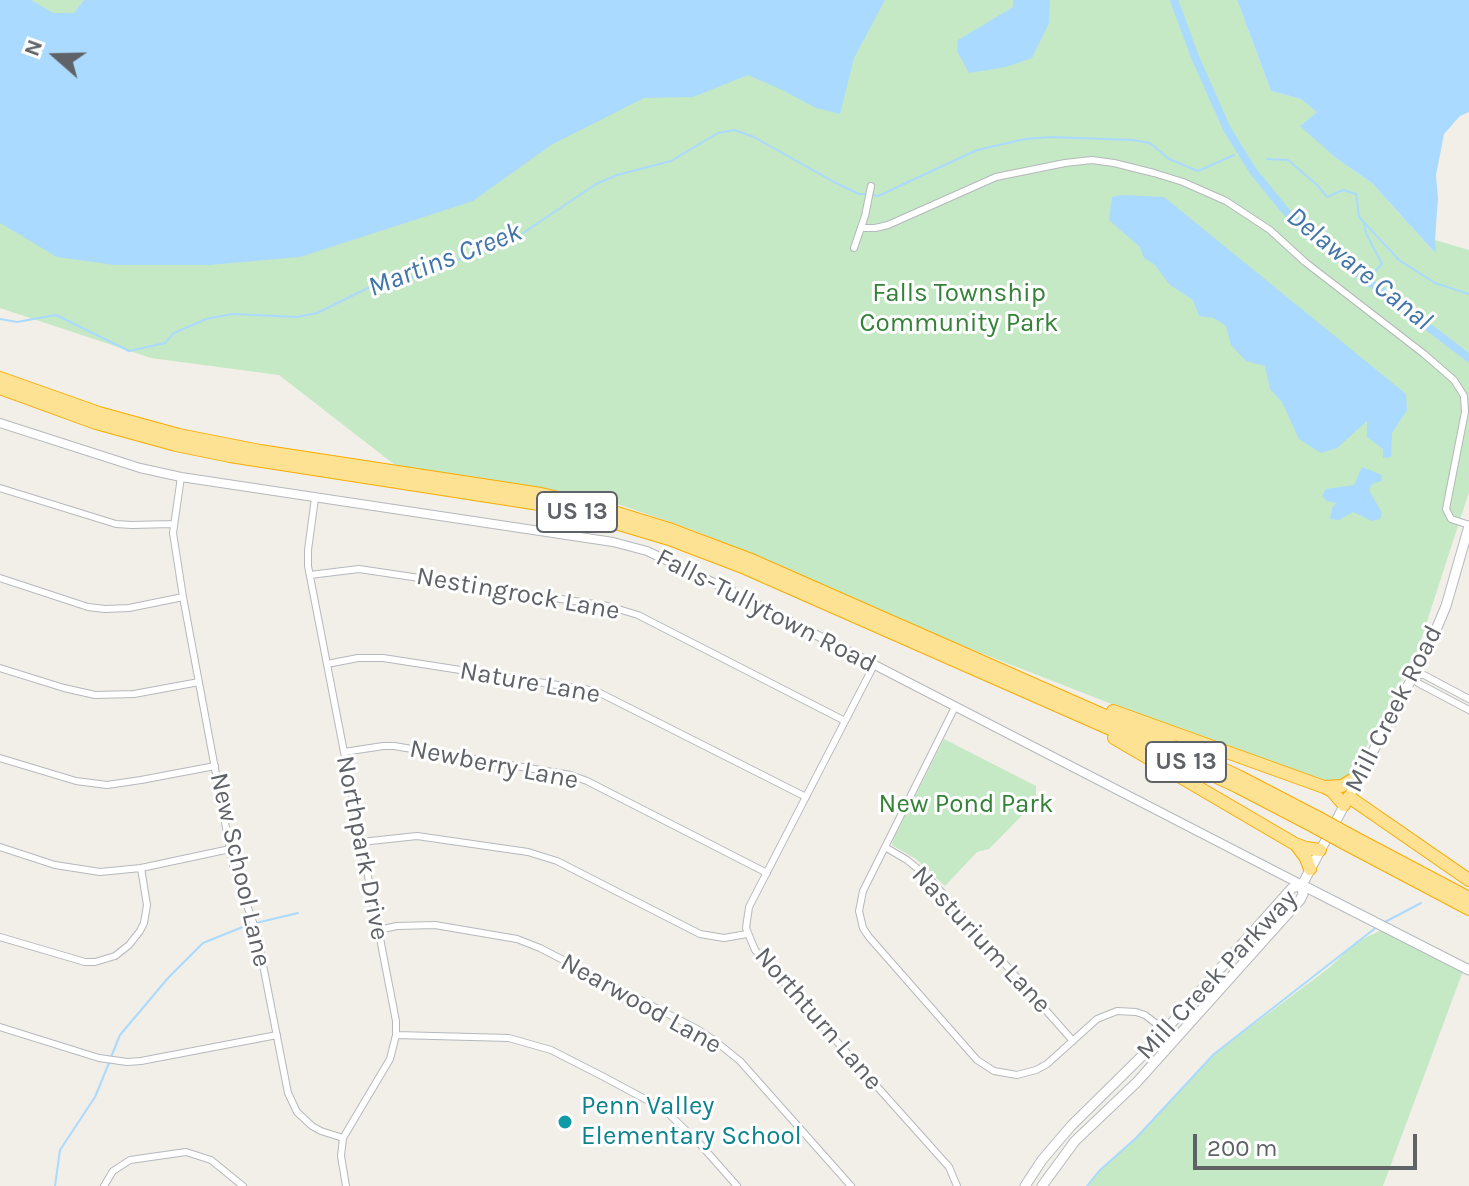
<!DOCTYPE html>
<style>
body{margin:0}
#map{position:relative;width:1469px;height:1186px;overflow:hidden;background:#f1efe8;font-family:Karla,sans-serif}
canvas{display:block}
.north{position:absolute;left:16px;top:16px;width:80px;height:80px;-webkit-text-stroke:6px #fff;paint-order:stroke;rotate:290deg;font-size:22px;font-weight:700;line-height:32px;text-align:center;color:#5f6368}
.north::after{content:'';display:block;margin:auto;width:28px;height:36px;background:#5f6368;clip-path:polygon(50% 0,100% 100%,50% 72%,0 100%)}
.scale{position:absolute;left:1193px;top:1134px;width:224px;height:36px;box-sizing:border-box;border:4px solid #5f6368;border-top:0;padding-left:10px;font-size:24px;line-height:28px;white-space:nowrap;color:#5f6368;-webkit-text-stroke:6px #fff;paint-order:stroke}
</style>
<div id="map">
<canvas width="1469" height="1186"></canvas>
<div class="north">N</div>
<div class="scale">200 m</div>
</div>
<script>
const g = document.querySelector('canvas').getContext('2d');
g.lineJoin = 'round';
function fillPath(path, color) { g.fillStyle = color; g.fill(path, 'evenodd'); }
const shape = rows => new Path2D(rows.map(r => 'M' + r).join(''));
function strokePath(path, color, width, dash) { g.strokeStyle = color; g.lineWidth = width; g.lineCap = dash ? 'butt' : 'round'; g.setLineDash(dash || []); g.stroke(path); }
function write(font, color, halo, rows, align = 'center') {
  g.font = font + ' Karla,sans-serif'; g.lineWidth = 6; g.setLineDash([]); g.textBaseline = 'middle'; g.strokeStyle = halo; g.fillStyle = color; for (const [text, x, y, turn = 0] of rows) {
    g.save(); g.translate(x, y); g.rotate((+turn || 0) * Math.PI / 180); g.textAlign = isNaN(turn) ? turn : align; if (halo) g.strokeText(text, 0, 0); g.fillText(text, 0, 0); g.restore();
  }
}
fillPath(shape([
 [0,0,1237,0,1271,91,1301,99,1318,112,1301,125,1336,158,1372,183,1435,253,1435,240,1469,250,1469,492,1417,652,1357,764,1345,778,1332,783,1324,782,1163,724,945,639,696,531,597,497,395,465,279,375,151,358,0,308],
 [944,739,1036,786,1036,801,989,849,977,852,945,886,916,859,892,845,893,840],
 [1382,930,1463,971,1383,1186,1088,1186,1099,1171,1133,1141,1214,1054,1329,968,1356,942]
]), '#c5e8c5');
fillPath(shape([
 [0,0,31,0,53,13,74,13,84,0,885,0,854,58,840,114,816,108,782,90,748,75,693,97,644,98,551,145,473,201,300,257,209,265,115,265,57,257,0,223],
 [1013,0,1050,0,1049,23,1032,58,1006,67,969,73,957,51,958,40,1013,7],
 [1237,0,1469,0,1469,112,1460,116,1444,134,1436,175,1438,198,1435,240,1436,254,1372,183,1336,158,1300,126,1317,112,1301,99,1271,91],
 [1122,195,1164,197,1406,394,1407,410,1392,433,1391,457,1383,458,1383,449,1367,437,1367,421,1337,448,1321,453,1299,439,1282,402,1270,389,1265,366,1246,361,1231,345,1226,326,1214,318,1199,316,1193,300,1170,285,1154,264,1144,258,1140,247,1109,220,1112,197],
 [1362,467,1382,475,1381,481,1372,484,1369,490,1382,513,1380,519,1372,521,1353,512,1339,520,1330,519,1332,508,1336,503,1327,501,1322,496,1326,489,1354,485]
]), '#aadaff');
strokePath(shape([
 [1267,159,1288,160,1317,185,1327,197,1343,190,1356,194,1359,217,1399,260,1435,283,1469,294],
 [872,195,878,196,977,150,1025,139,1050,137,1133,140,1150,143,1169,159,1198,171,1234,155],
 [1364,223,1366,233,1382,264,1367,280],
 [0,319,17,322,56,315,129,351,165,343,174,333,206,319,232,314,297,317,317,313,368,288,400,282,517,237,596,184,617,175,671,161,718,133,734,130,754,137,834,182,859,194,866,194],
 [256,923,298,913],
 [1383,923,1421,903],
 [111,1057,120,1035,168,978,203,943,250,924],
 [55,1186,60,1150,95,1097,109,1063],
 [1087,1186,1099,1171,1136,1138,1214,1054,1378,926]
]), '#aadaff', 2);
strokePath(shape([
 [1174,0,1195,57,1227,129,1253,171,1288,214,1335,256,1469,358]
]), '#aadaff', 8);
const minor = shape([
 [862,228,875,228,888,225,996,177,1065,163,1092,160,1114,163,1154,173,1183,182,1226,201,1270,230,1305,262,1424,354,1454,380,1464,396,1465,412,1446,509,1451,519,1469,525],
 [854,248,865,216,871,186],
 [181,477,173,533,183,597,233,865,257,934,288,1093,297,1112,312,1126,321,1131,343,1138],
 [0,488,116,524,132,525,173,524],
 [315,498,308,550,308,566,396,1021,396,1035,390,1059,343,1138,341,1156,346,1186],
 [310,575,359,569,608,606,638,615,845,721],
 [0,578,88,607,105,609,129,608,183,597],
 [327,664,358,658,383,658,596,691,806,797],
 [874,665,749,907,746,928,755,950,949,1167,957,1186],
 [0,668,64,688,95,695,134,694,199,682],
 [1413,675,1418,683,1469,710],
 [1413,675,1424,675,1469,699],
 [955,707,863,891,859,911,863,928,869,937,977,1060,994,1071,1017,1075,1036,1070,1047,1064,1097,1019,1117,1011,1136,1012,1145,1015,1176,1039],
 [344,752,383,746,394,746,571,775,587,781,767,873],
 [0,758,76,781,107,785,141,780,215,766],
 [361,842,417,836,528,852,557,861,700,934,724,938,747,934],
 [0,847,55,865,100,872,141,868,230,849],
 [885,847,907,860,929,878,1073,1041],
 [378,930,397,926,435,925,517,939,540,948,697,1029,714,1040,740,1061,851,1186],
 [0,937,85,962,95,962,115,956,129,945,140,931,144,923,147,905,141,868],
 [0,1027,99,1058,127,1062,141,1061,277,1035],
 [396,1035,509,1038,551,1050,604,1077,656,1105,669,1114,700,1144,737,1186],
 [104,1186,113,1171,130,1160,186,1152,211,1160,243,1186]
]);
const tertiary = shape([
 [0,423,140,468,181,477,613,542,647,551,733,592,1302,885]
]);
const secondary = shape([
 [1302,885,1469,970],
 [1025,1186,1042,1160,1071,1126,1144,1054,1292,888,1302,885],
 [1042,1186,1075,1141,1137,1082,1300,900,1303,894,1302,885,1430,644,1446,606,1469,526]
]);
const motorway = shape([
 [0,378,99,413,179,435,260,451,541,494,594,506,672,530,749,559,1178,748,1240,777,1317,817],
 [0,388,96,423,176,445,230,456,539,504,592,516,669,539,745,568,1174,757,1236,786,1313,826],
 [1113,711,1324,787,1332,791,1344,805],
 [1114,738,1295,844,1306,848,1320,850],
 [1324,787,1342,786,1360,775],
 [1349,797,1469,880],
 [1348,834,1469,898],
 [1344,843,1469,909],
 [1297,846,1306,858,1310,869]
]);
strokePath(minor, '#b5b8bc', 8);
strokePath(tertiary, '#b5b8bc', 10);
strokePath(secondary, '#b6babf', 11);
strokePath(motorway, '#f9ab00', 14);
strokePath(minor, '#fff', 6);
strokePath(tertiary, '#fff', 8);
strokePath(secondary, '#fff', 9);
strokePath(motorway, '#fde293', 12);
const motorwayBridge = shape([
 [1317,817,1348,834],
 [1313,826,1344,843]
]);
strokePath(motorwayBridge, '#f9ab00', 14, []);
strokePath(motorwayBridge, '#fde293', 12);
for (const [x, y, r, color] of [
 [565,1122,8,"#0f9aa8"]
]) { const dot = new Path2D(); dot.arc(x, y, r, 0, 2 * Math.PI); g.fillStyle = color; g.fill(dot); strokePath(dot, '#fff', 3); }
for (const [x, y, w] of [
 [577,512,80],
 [1186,762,80]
]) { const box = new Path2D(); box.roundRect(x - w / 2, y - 20, w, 40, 6); g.fillStyle = '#fff'; g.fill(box); strokePath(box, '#5f6368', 2); }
write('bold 24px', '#5f6368', null, [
 ["US 13",577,512],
 ["US 13",1186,762]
]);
write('26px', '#348238', '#fff', [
 ["Falls Township",959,294],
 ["Community Park",959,324],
 ["New Pond Park",966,805]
]);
write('26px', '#5f6368', '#fff', [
 ["Nestingrock Lane",518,594,10],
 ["Falls-Tullytown Road",766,611,27],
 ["Nature Lane",530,683,10],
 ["Mill Creek Road",1394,709,-63],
 ["Newberry Lane",494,765,11],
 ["Northpark Drive",362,848,79],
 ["New School Lane",240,870,77],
 ["Nasturium Lane",981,940,47],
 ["Mill Creek Parkway",1217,975,-47],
 ["Nearwood Lane",641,1004,29],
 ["Northturn Lane",818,1019,49]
]);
write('26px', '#0d838f', '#fff', [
 ["Penn Valley",581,1107],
 ["Elementary School",581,1137]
], 'left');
write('italic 28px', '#4174aa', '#fff', [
 ["Martins Creek",445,260,-21],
 ["Delaware Canal",1359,269,39]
]);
</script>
